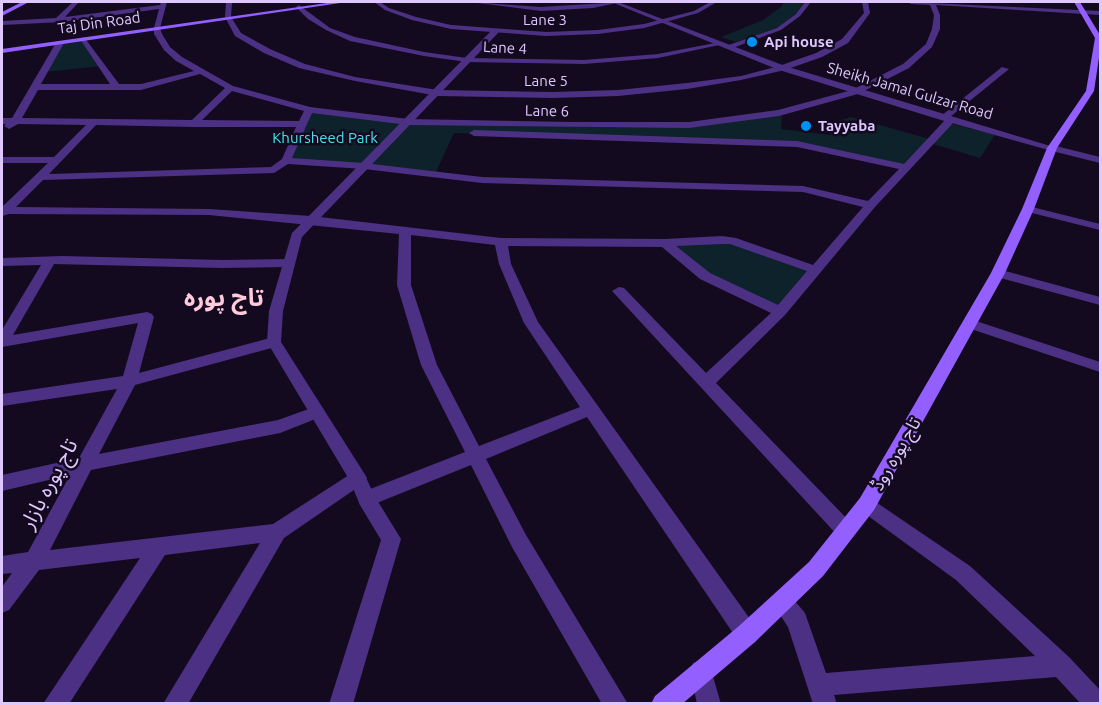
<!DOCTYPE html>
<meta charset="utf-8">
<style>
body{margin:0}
#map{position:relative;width:1102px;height:705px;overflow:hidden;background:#140a1f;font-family:Ubuntu,sans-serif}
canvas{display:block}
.frame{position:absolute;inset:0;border:3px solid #dfc8ff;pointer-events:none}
</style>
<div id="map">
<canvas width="1102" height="705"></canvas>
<div class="frame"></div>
</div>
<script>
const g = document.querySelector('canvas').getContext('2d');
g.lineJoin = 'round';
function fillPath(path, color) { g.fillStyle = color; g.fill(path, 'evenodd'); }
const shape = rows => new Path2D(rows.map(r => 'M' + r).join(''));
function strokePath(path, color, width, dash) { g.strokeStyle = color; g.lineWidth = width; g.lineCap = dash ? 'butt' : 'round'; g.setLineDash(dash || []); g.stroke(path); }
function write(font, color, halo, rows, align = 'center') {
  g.font = font + ' Ubuntu,"Noto Sans Arabic",sans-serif'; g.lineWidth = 5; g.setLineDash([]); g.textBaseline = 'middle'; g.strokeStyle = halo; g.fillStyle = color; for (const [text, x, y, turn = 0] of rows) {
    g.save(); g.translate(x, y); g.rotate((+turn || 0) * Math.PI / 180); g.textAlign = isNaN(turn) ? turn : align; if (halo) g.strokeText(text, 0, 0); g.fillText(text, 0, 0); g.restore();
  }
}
fillPath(shape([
 [784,2,804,2,798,12,778,28,736,42,721,37,763,20,781,7],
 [84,39,102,66,44,72,60,43],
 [309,110,408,122,689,125,779,113,782,117,781,129,831,135,831,123,851,117,933,140,949,123,995,135,980,158,930,143,907,168,797,144,454,133,435,174,286,161],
 [722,240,816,270,780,312,705,276,665,243]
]), '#0d222a');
fillPath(shape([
 [73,2,79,2,65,17,160,5,161,2,167,2,160,28,162,34,170,47,182,57,233,86,310,107,408,119,572,122,689,122,778,110,852,90,903,64,926,44,932,29,934,15,930,5,911,4,908,2,1100,11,1100,15,936,5,940,15,940,29,932,47,909,68,858,94,779,116,689,128,408,125,312,113,292,158,364,163,482,177,803,186,868,201,899,169,797,147,474,136,469,133,474,130,797,141,904,164,945,120,941,120,941,116,1002,67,1009,69,950,117,954,118,954,122,875,207,785,315,716,383,853,525,856,531,853,537,846,540,839,537,612,291,619,287,624,288,706,373,771,313,700,279,662,247,508,246,511,264,538,322,755,626,758,634,755,642,747,645,739,642,587,417,486,459,526,535,628,704,602,704,512,547,471,465,367,507,360,505,358,499,360,493,465,452,421,365,397,285,399,234,209,215,9,214,2,216,2,207,48,163,2,163,2,157,54,157,86,125,18,124,9,129,4,126,6,124,2,124,2,118,12,118,57,41,64,43,41,84,110,84,80,39,84,37,119,84,141,84,194,71,176,61,164,50,154,34,154,28,159,9,63,22,2,25,2,21,56,18,73,2],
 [200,74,225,88,192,120,22,118,38,90,141,90,200,74],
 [232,91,304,111,299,121,202,120,232,91],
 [96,125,193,127,296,127,282,159,271,167,49,174,96,125],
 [288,164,364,169,482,183,803,192,863,207,813,265,736,238,722,236,665,239,501,238,311,216,209,209,16,207,43,180,274,173,288,164],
 [411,235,495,245,499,264,524,323,580,407,479,446,437,365,411,285,411,235],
 [722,244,730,244,807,271,778,305,710,273,676,246,722,244],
 [226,2,232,2,231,17,241,33,270,49,305,64,355,77,438,90,552,92,618,90,687,83,741,76,779,66,816,53,842,39,864,13,862,2,868,2,870,13,848,43,822,57,785,70,741,80,687,89,618,96,552,98,438,96,355,81,299,68,264,53,235,36,225,17,226,2],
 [374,2,380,2,389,8,416,17,451,25,546,32,598,30,644,24,694,11,710,2,717,2,698,13,644,28,598,34,546,36,451,29,412,20,385,10,374,2],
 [470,2,541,7,622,2,593,8,541,11,470,2],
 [805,2,811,2,800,16,781,30,730,49,723,47,777,28,796,14,805,2],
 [299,5,330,28,355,37,424,52,467,58,584,60,658,54,720,42,724,44,658,58,584,64,467,62,424,56,350,41,326,30,308,19,296,7,299,5],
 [1052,145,1100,157,1100,163,1048,150,1048,146,1052,145],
 [1028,206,1100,224,1100,230,1024,211,1024,207,1028,206],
 [62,256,222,260,289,259,295,263,289,267,222,268,54,264,13,335,147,312,152,314,154,317,139,373,274,337,281,342,279,346,135,385,99,454,278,420,317,406,323,408,325,412,323,416,280,433,91,470,50,550,273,524,352,473,358,470,364,473,367,478,364,483,284,538,188,704,163,704,260,543,165,555,69,704,43,704,140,558,39,570,9,610,2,613,2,587,12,573,2,574,2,556,28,552,70,475,2,491,2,475,79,458,117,389,2,406,2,394,123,376,138,323,2,347,2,330,41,265,2,266,2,258,62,256],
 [998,269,1100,297,1100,305,993,276,991,273,993,270,998,269],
 [970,319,1100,362,1100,372,965,327,963,324,965,321,970,319],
 [867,496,970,566,1069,657,1100,690,1100,704,1081,704,1056,677,834,695,837,704,813,704,788,627,771,601,775,594,782,591,789,594,805,613,826,673,1035,656,956,580,860,510,858,504,860,498,867,496]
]), '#4c3083');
fillPath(shape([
 [611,2,618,2,785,66,1057,148,1052,151,941,120,779,70,611,2],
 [492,30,499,32,302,237,283,311,281,342,364,473,374,495,401,539,353,704,329,704,381,540,360,505,350,481,267,342,269,311,292,233,492,30],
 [701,660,709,663,721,704,697,704,690,671,693,663,701,660]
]), '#4c3083');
fillPath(shape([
 [22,2,29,2,2,16,2,12,22,2],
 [334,2,347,2,2,53,2,49,334,2],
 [1074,2,1080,2,1100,35,1100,51,1094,91,1057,148,1034,209,1005,273,874,510,823,576,755,642,682,704,651,704,655,696,739,626,809,562,860,498,991,273,1022,209,1047,148,1086,91,1095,38,1074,2]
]), '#935fff');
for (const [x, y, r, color] of [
 [752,42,6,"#0092f3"],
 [806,126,6,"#0092f3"]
]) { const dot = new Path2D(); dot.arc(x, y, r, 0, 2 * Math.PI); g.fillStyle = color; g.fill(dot); strokePath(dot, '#140a1f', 2); }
write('15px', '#dfc8ff', '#140a1f', [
 ["Lane 3",545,20],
 ["Taj Din Road",99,23,-8],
 ["Lane 4",505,48,3],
 ["Lane 5",546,81],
 ["Sheikh Jamal Gulzar Road",910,91,16],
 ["Lane 6",547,111,1]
]);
write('bold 15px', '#dfc8ff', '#140a1f', [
 ["Api house",764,42],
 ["Tayyaba",818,126]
], 'left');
write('15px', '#49e2eb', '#140a1f', [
 ["Khursheed Park",325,138]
]);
write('18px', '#dfc8ff', '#140a1f', [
 ["تاج پورہ روڈ",896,454,-60]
]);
write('21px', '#dfc8ff', '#140a1f', [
 ["تاج پورہ بازار",49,484,-62]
]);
write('bold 24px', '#ffcadc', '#140a1f', [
 ["تاج پورہ",224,298]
]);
</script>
